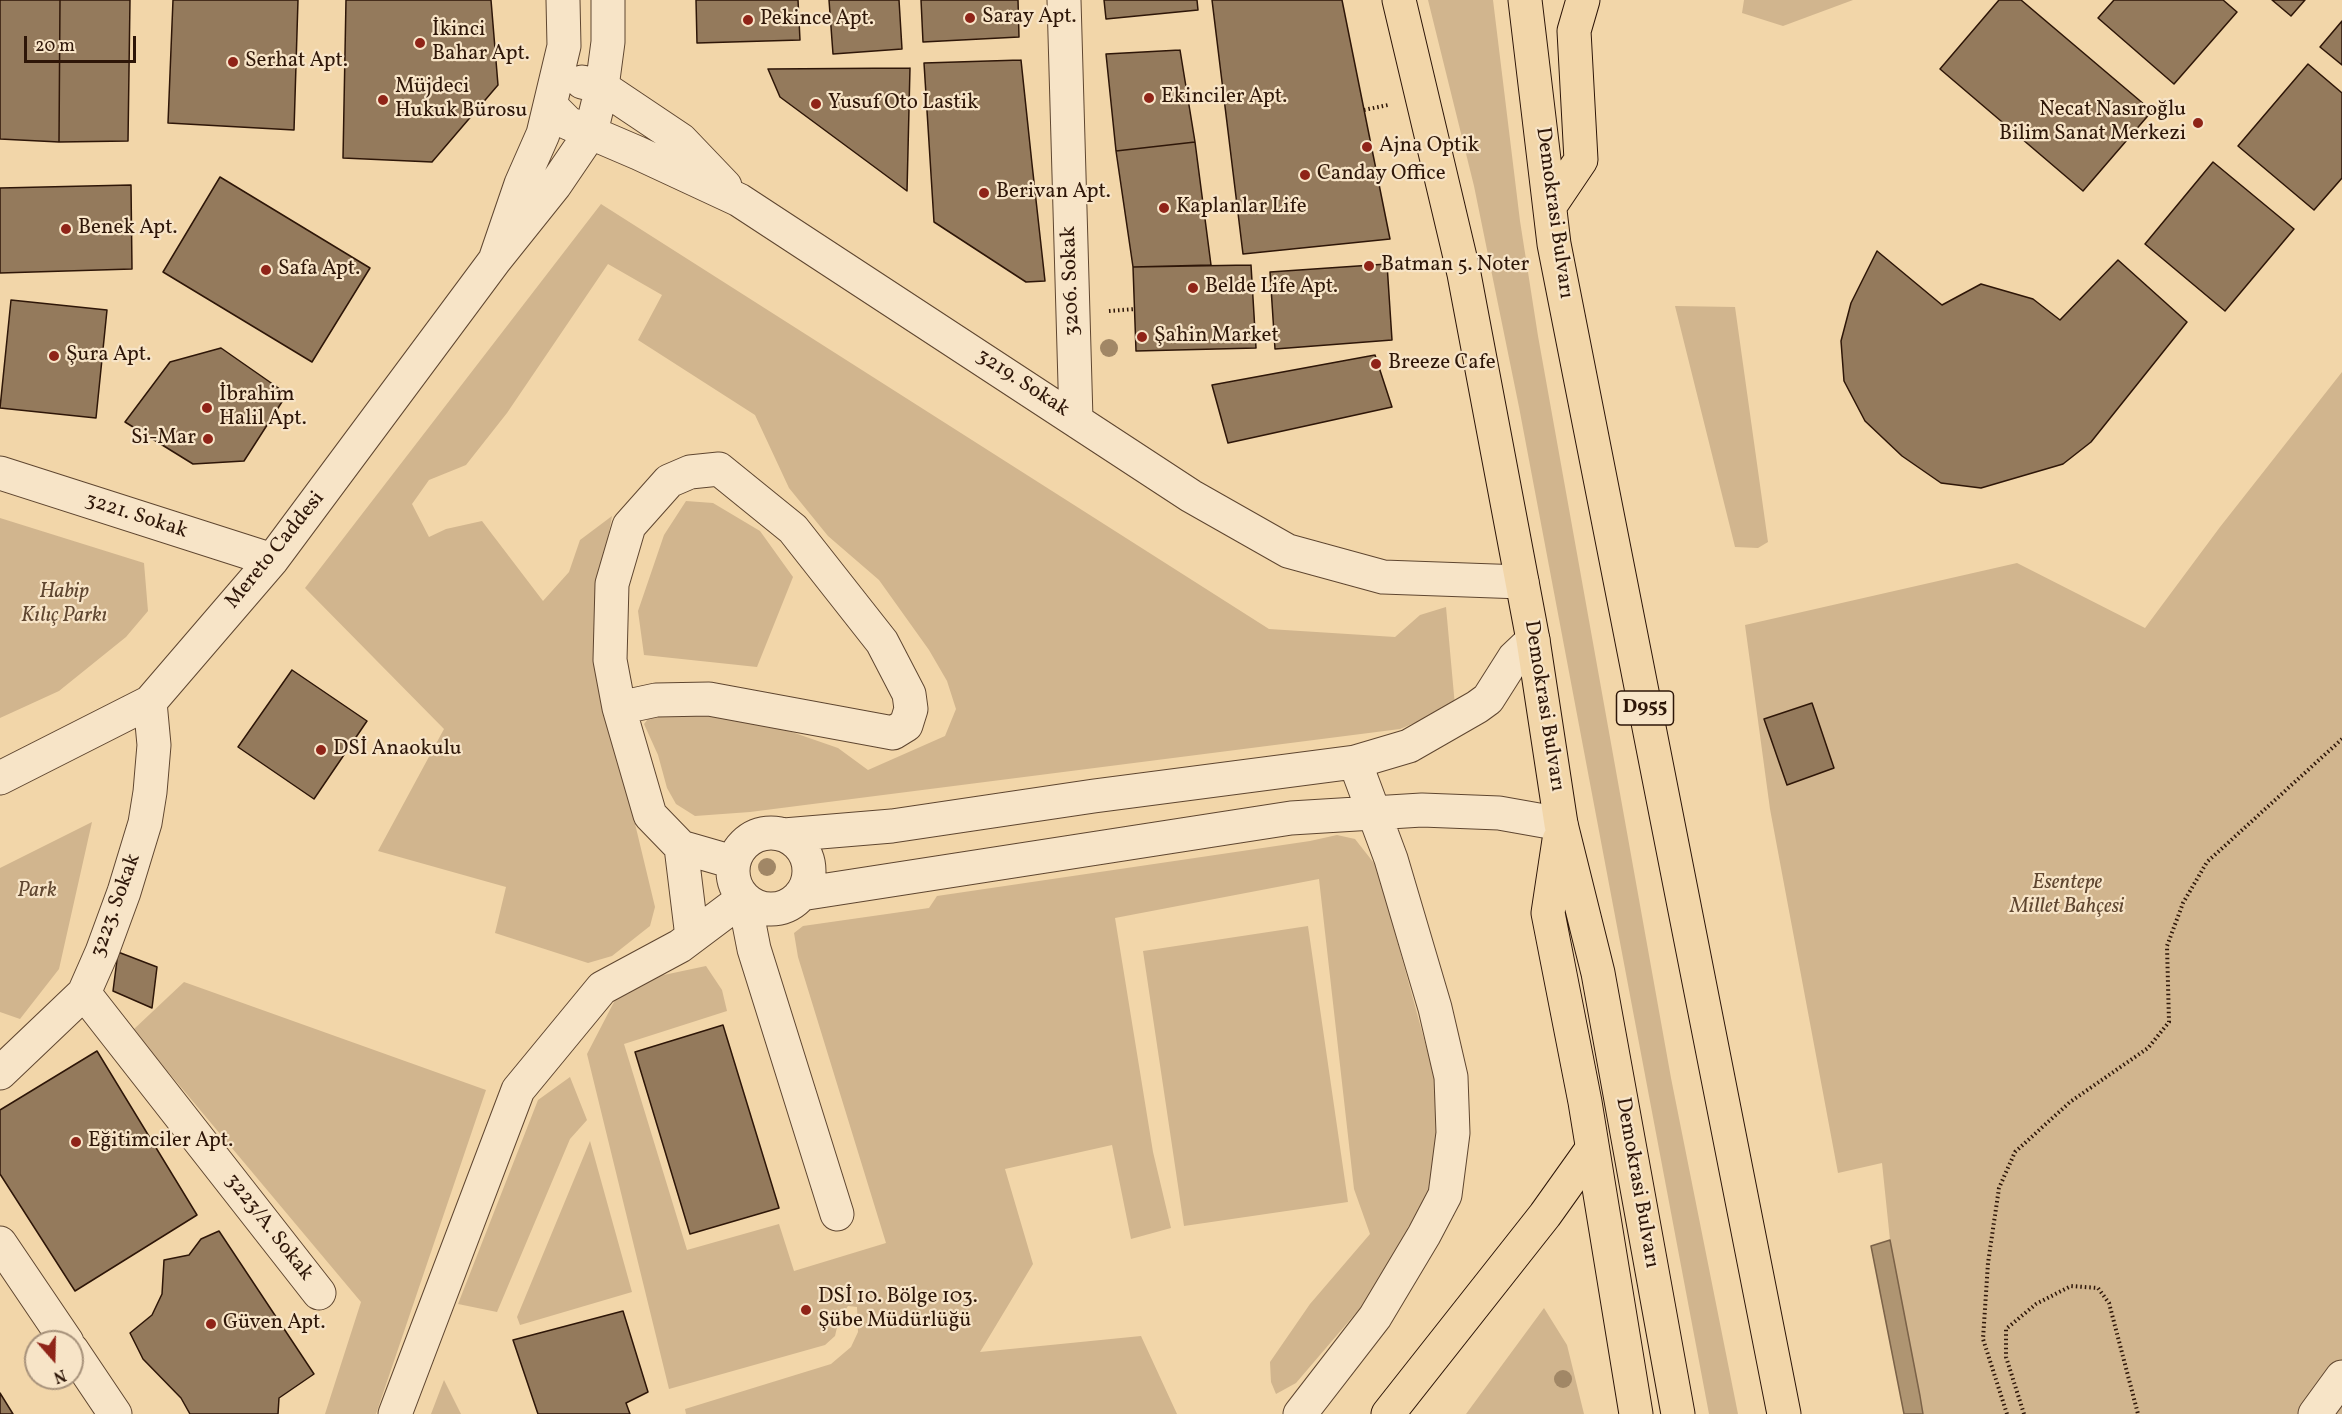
<!DOCTYPE html>
<meta charset="utf-8">
<style>
body{margin:0}
#map{position:relative;width:2342px;height:1414px;overflow:hidden;background:#f2d6a9;font-family:Vollkorn,serif}
canvas{display:block}
.north{position:absolute;left:24px;top:1330px;width:60px;height:60px;box-sizing:border-box;background:#f7e4c7;border:2px solid #a7927b;border-radius:50%;rotate:160deg;font-size:16px;font-weight:700;line-height:24px;text-align:center;color:#2e1608}
.north::after{content:'';display:block;margin:auto;width:21px;height:27px;background:#8f2418;clip-path:polygon(50% 0,100% 100%,50% 72%,0 100%)}
.scale{position:absolute;left:24px;top:36px;width:112px;height:27px;box-sizing:border-box;border:3px solid #2e1608;border-top:0;padding-left:8px;font-size:18px;line-height:21px;white-space:nowrap;color:#2e1608;-webkit-text-stroke:4px #f7e4c7;paint-order:stroke}
</style>
<div id="map">
<canvas width="2342" height="1414"></canvas>
<div class="north">N</div>
<div class="scale">20 m</div>
</div>
<script>
const g = document.querySelector('canvas').getContext('2d');
g.lineJoin = 'round';
function fillPath(path, color) { g.fillStyle = color; g.fill(path, 'evenodd'); }
const shape = rows => new Path2D(rows.map(r => 'M' + r).join(''));
function strokePath(path, color, width, dash) { g.strokeStyle = color; g.lineWidth = width; g.lineCap = dash ? 'butt' : 'round'; g.setLineDash(dash || []); g.stroke(path); }
function write(font, color, halo, rows, align = 'center') {
  g.font = font + ' Vollkorn,serif'; g.lineWidth = 4.5; g.setLineDash([]); g.textBaseline = 'middle'; g.strokeStyle = halo; g.fillStyle = color; for (const [text, x, y, turn = 0] of rows) {
    g.save(); g.translate(x, y); g.rotate((+turn || 0) * Math.PI / 180); g.textAlign = isNaN(turn) ? turn : align; if (halo) g.strokeText(text, 0, 0); g.fillText(text, 0, 0); g.restore();
  }
}
fillPath(shape([
 [1428,0,1493,0,1520,221,1538,336,1671,1078,1738,1414,1709,1414,1519,407,1474,186],
 [1744,0,1853,0,1783,26,1742,13],
 [601,204,1269,629,1395,637,1420,615,1446,607,1455,706,1400,729,750,812,695,816,676,804,667,788,658,755,644,724,651,715,683,713,760,721,838,748,868,770,945,736,956,709,947,681,929,650,879,580,828,536,789,488,755,415,638,340,662,295,608,264,507,413,466,465,429,480,412,504,429,537,446,529,482,521,543,601,569,572,580,540,612,516,601,577,600,678,655,907,650,926,612,956,588,963,495,933,506,887,378,851,444,729,305,588],
 [1675,306,1735,307,1768,542,1758,548,1735,547],
 [2342,372,2342,1414,1923,1414,1890,1240,1882,1163,1838,1173,1770,809,1745,625,2017,563,2145,628,2220,527],
 [686,501,713,503,760,531,793,577,757,667,644,655,638,611,664,535],
 [0,518,144,563,148,611,126,637,59,691,0,718],
 [92,822,59,969,20,1019,0,1012,0,868],
 [1337,835,1355,839,1377,867,1435,1079,1436,1137,1430,1186,1415,1228,1373,1293,1296,1383,1276,1394,1271,1382,1270,1362,1310,1304,1370,1234,1354,1189,1319,879,1115,918,1153,1152,1171,1228,1131,1239,1112,1145,1005,1169,1033,1264,980,1352,1141,1336,1177,1414,686,1414,685,1409,831,1364,851,1347,858,1332,857,1307,848,1306,839,1319,835,1336,825,1345,669,1389,587,1054,615,1000,659,976,706,966,722,990,727,1011,624,1044,687,1250,779,1224,794,1271,886,1243,798,957,794,933,803,926,929,908,937,896,1310,841],
 [1308,926,1348,1202,1184,1226,1143,951],
 [184,982,486,1090,376,1414,325,1414,361,1302,133,1030],
 [570,1077,587,1120,570,1139,497,1312,458,1304,538,1100],
 [590,1141,632,1292,520,1325,517,1317],
 [1544,1308,1567,1345,1584,1414,1466,1414],
 [444,1380,461,1414,431,1414]
]), '#d1b58e');
const water = shape([
 [1890,1240,1920,1396,1923,1414,1904,1414,1871,1246,1890,1240]
]);
fillPath(water, '#af9572');
strokePath(water, '#7b6248', 1.5);
const building = shape([
 [0,0,60,0,59,142,0,139,0,0],
 [60,0,130,0,128,141,59,142,60,0],
 [173,0,298,0,294,130,168,123,173,0],
 [346,0,491,0,498,85,432,162,343,158,346,0],
 [696,0,798,0,800,40,697,43,696,0],
 [829,0,899,0,902,49,833,54,829,0],
 [921,0,1018,0,1019,37,923,42,921,0],
 [1104,0,1197,0,1198,10,1106,19,1104,0],
 [1212,0,1342,0,1390,239,1243,254,1212,0],
 [1999,0,2021,0,2152,111,2083,191,1940,69,1999,0],
 [2114,0,2223,0,2237,12,2174,84,2098,18,2114,0],
 [2272,0,2305,0,2291,16,2272,0],
 [2342,21,2342,65,2320,47,2342,21],
 [1180,50,1195,142,1116,151,1106,54,1180,50],
 [1021,60,1032,164,1045,281,1026,282,934,222,924,63,1021,60],
 [2308,64,2342,93,2342,178,2314,210,2238,146,2308,64],
 [910,68,907,191,780,97,768,69,910,68],
 [1195,142,1211,265,1133,267,1116,151,1195,142],
 [2213,162,2294,229,2225,311,2145,244,2213,162],
 [220,177,370,268,312,362,163,272,220,177],
 [131,185,132,269,0,273,0,188,131,185],
 [1877,251,1942,305,1981,284,2033,299,2060,320,2118,260,2187,322,2091,442,2063,464,1981,488,1941,483,1902,456,1865,421,1844,381,1841,341,1851,303,1877,251],
 [1387,264,1392,340,1275,349,1270,272,1387,264],
 [1251,265,1256,348,1136,351,1133,267,1251,265],
 [11,300,107,310,96,418,0,408,11,300],
 [221,348,287,394,244,461,193,464,125,422,170,362,221,348],
 [1375,355,1392,407,1228,443,1212,385,1375,355],
 [292,670,367,721,314,799,238,747,292,670],
 [1812,703,1834,768,1787,785,1764,719,1812,703],
 [118,952,157,967,152,1008,113,991,118,952],
 [723,1025,779,1208,690,1234,635,1052,723,1025],
 [97,1051,197,1215,75,1291,0,1174,0,1110,97,1051],
 [219,1231,314,1374,279,1398,278,1414,190,1414,181,1398,143,1359,130,1333,152,1315,162,1294,164,1260,189,1255,201,1239,219,1231],
 [623,1311,648,1392,626,1403,630,1414,538,1414,513,1340,623,1311],
 [0,1393,13,1414,0,1414,0,1393]
]);
fillPath(building, '#947a5c');
strokePath(building, '#2e1608', 1.5);
const minor = shape([
 [563,0,564,46,543,134,521,184,495,260,555,185,591,132,602,87,608,42,608,0],
 [1064,0,1076,419],
 [582,82,602,87,681,140,725,186],
 [550,105,568,123,638,153,739,200,1191,496,1288,551,1383,577,1522,582],
 [0,473,272,560],
 [619,708,656,700,709,699,893,733,906,725,911,709,909,694,882,642,793,529,719,469,690,472,669,481,629,526,612,584,610,660,619,708,650,815,681,847,733,862],
 [0,778,150,702,272,560,495,260],
 '733 871a38 38 0 1 1 76 0a38 38 0 1 1-76 0Z',
 [784,835,892,826,1094,796,1355,762,1409,746,1477,707,1488,699,1514,658,1533,640],
 [681,847,692,937],
 [801,894,1291,818,1422,810,1499,813,1561,824],
 [84,993,319,1293],
 [0,1073,84,993,102,952,124,892,145,823,150,792,154,745,150,702],
 [0,1243,67,1342],
 [72,1350,115,1414],
 [395,1414,518,1090,602,988,680,946,744,898,754,949,837,1214],
 [1300,1414,1375,1317,1424,1235,1445,1195,1453,1133,1451,1077,1435,1008,1391,859,1355,762],
 [2315,1414,2342,1377]
]);
const major = shape([
 [1388,1414,1545,1215,1592,1149]
]);
const highway = shape([
 [1399,0,1464,274,1533,640,1561,824,1598,973,1678,1414],
 [1525,0,1554,244,1784,1414],
 [1550,206,1581,160,1574,31,1583,0],
 [1559,840,1548,913,1585,1102,1636,1414]
]);
strokePath(minor, '#5f4630', 35);
strokePath(major, '#2e1608', 35);
strokePath(highway, '#2e1608', 35);
strokePath(shape([
 [1364,110,1388,105],
 [1109,311,1135,309],
 [2007,1414,1983,1339,1988,1263,1999,1188,2015,1152,2070,1102,2148,1048,2169,1022,2167,946,2183,903,2207,862,2342,739],
 [2024,1414,2006,1357,2006,1329,2036,1304,2071,1286,2098,1288,2109,1303,2138,1414]
]), '#2e1608', 4, [1.5, 3]);
strokePath(minor, '#f7e4c7', 33);
strokePath(major, '#f2d6a9', 33);
strokePath(highway, '#f2d6a9', 33);
g.fillStyle = '#a18766';
for (const [x, y] of [
 [1109,348],
 [767,867],
 [1563,1379]
]) { g.beginPath(); g.arc(x, y, 9, 0, 2 * Math.PI); g.fill(); }
for (const [x, y, r, color] of [
 [970,18,6,"#8f2418"],
 [748,20,6,"#8f2418"],
 [420,43,6,"#8f2418"],
 [233,62,6,"#8f2418"],
 [1149,98,6,"#8f2418"],
 [383,100,6,"#8f2418"],
 [816,104,6,"#8f2418"],
 [2198,123,6,"#8f2418"],
 [1367,147,6,"#8f2418"],
 [1305,175,6,"#8f2418"],
 [984,193,6,"#8f2418"],
 [1164,208,6,"#8f2418"],
 [66,229,6,"#8f2418"],
 [1369,266,6,"#8f2418"],
 [266,270,6,"#8f2418"],
 [1193,288,6,"#8f2418"],
 [1142,337,6,"#8f2418"],
 [54,356,6,"#8f2418"],
 [1376,364,6,"#8f2418"],
 [207,408,6,"#8f2418"],
 [208,439,6,"#8f2418"],
 [321,750,6,"#8f2418"],
 [76,1142,6,"#8f2418"],
 [806,1310,6,"#8f2418"],
 [211,1324,6,"#8f2418"]
]) { const dot = new Path2D(); dot.arc(x, y, r, 0, 2 * Math.PI); g.fillStyle = color; g.fill(dot); strokePath(dot, '#f7e4c7', 2); }
for (const [x, y, w] of [
 [1645,708,57]
]) { const box = new Path2D(); box.roundRect(x - w / 2, y - 17, w, 34, 4.5); g.fillStyle = '#f7e4c7'; g.fill(box); strokePath(box, '#2e1608', 1.5); }
write('bold 20px', '#2e1608', null, [
 ["D955",1645,708]
]);
write('21px', '#2e1608', '#f7e4c7', [
 ["Saray Apt.",982,18],
 ["Pekince Apt.",760,20],
 ["İkinci",432,31],
 ["Bahar Apt.",432,55],
 ["Serhat Apt.",245,62],
 ["Müjdeci",395,88],
 ["Hukuk Bürosu",395,112],
 ["Ekinciler Apt.",1161,98],
 ["Yusuf Oto Lastik",828,104],
 ["Necat Nasıroğlu",2186,111,"right"],
 ["Bilim Sanat Merkezi",2186,135,"right"],
 ["Ajna Optik",1379,147],
 ["Canday Office",1317,175],
 ["Berivan Apt.",996,193],
 ["Kaplanlar Life",1176,208],
 ["Benek Apt.",78,229],
 ["Batman 5. Noter",1381,266],
 ["Safa Apt.",278,270],
 ["Belde Life Apt.",1205,288],
 ["Şahin Market",1154,337],
 ["Şura Apt.",66,356],
 ["Breeze Cafe",1388,364],
 ["İbrahim",219,396],
 ["Halil Apt.",219,420],
 ["Si-Mar",196,439,"right"],
 ["DSİ Anaokulu",333,750],
 ["Eğitimciler Apt.",88,1142],
 ["DSİ 10. Bölge 103.",818,1298],
 ["Şübe Müdürlüğü",818,1322],
 ["Güven Apt.",223,1324]
], 'left');
write('21px', '#2e1608', '#f7e4c7', [
 ["Demokrasi Bulvarı",1553,213,82],
 ["3206. Sokak",1072,281,-92],
 ["3219. Sokak",1022,384,33],
 ["3221. Sokak",136,517,18],
 ["Mereto Caddesi",276,551,-51],
 ["Demokrasi Bulvarı",1543,706,81],
 ["3223. Sokak",117,906,-70],
 ["Demokrasi Bulvarı",1636,1183,80],
 ["3223/A. Sokak",268,1228,52]
]);
write('italic 21px', '#5f4630', '#f7e4c7', [
 ["Habip",64,593],
 ["Kılıç Parkı",64,617],
 ["Esentepe",2067,884],
 ["Millet Bahçesi",2067,908],
 ["Park",37,892]
]);
</script>
